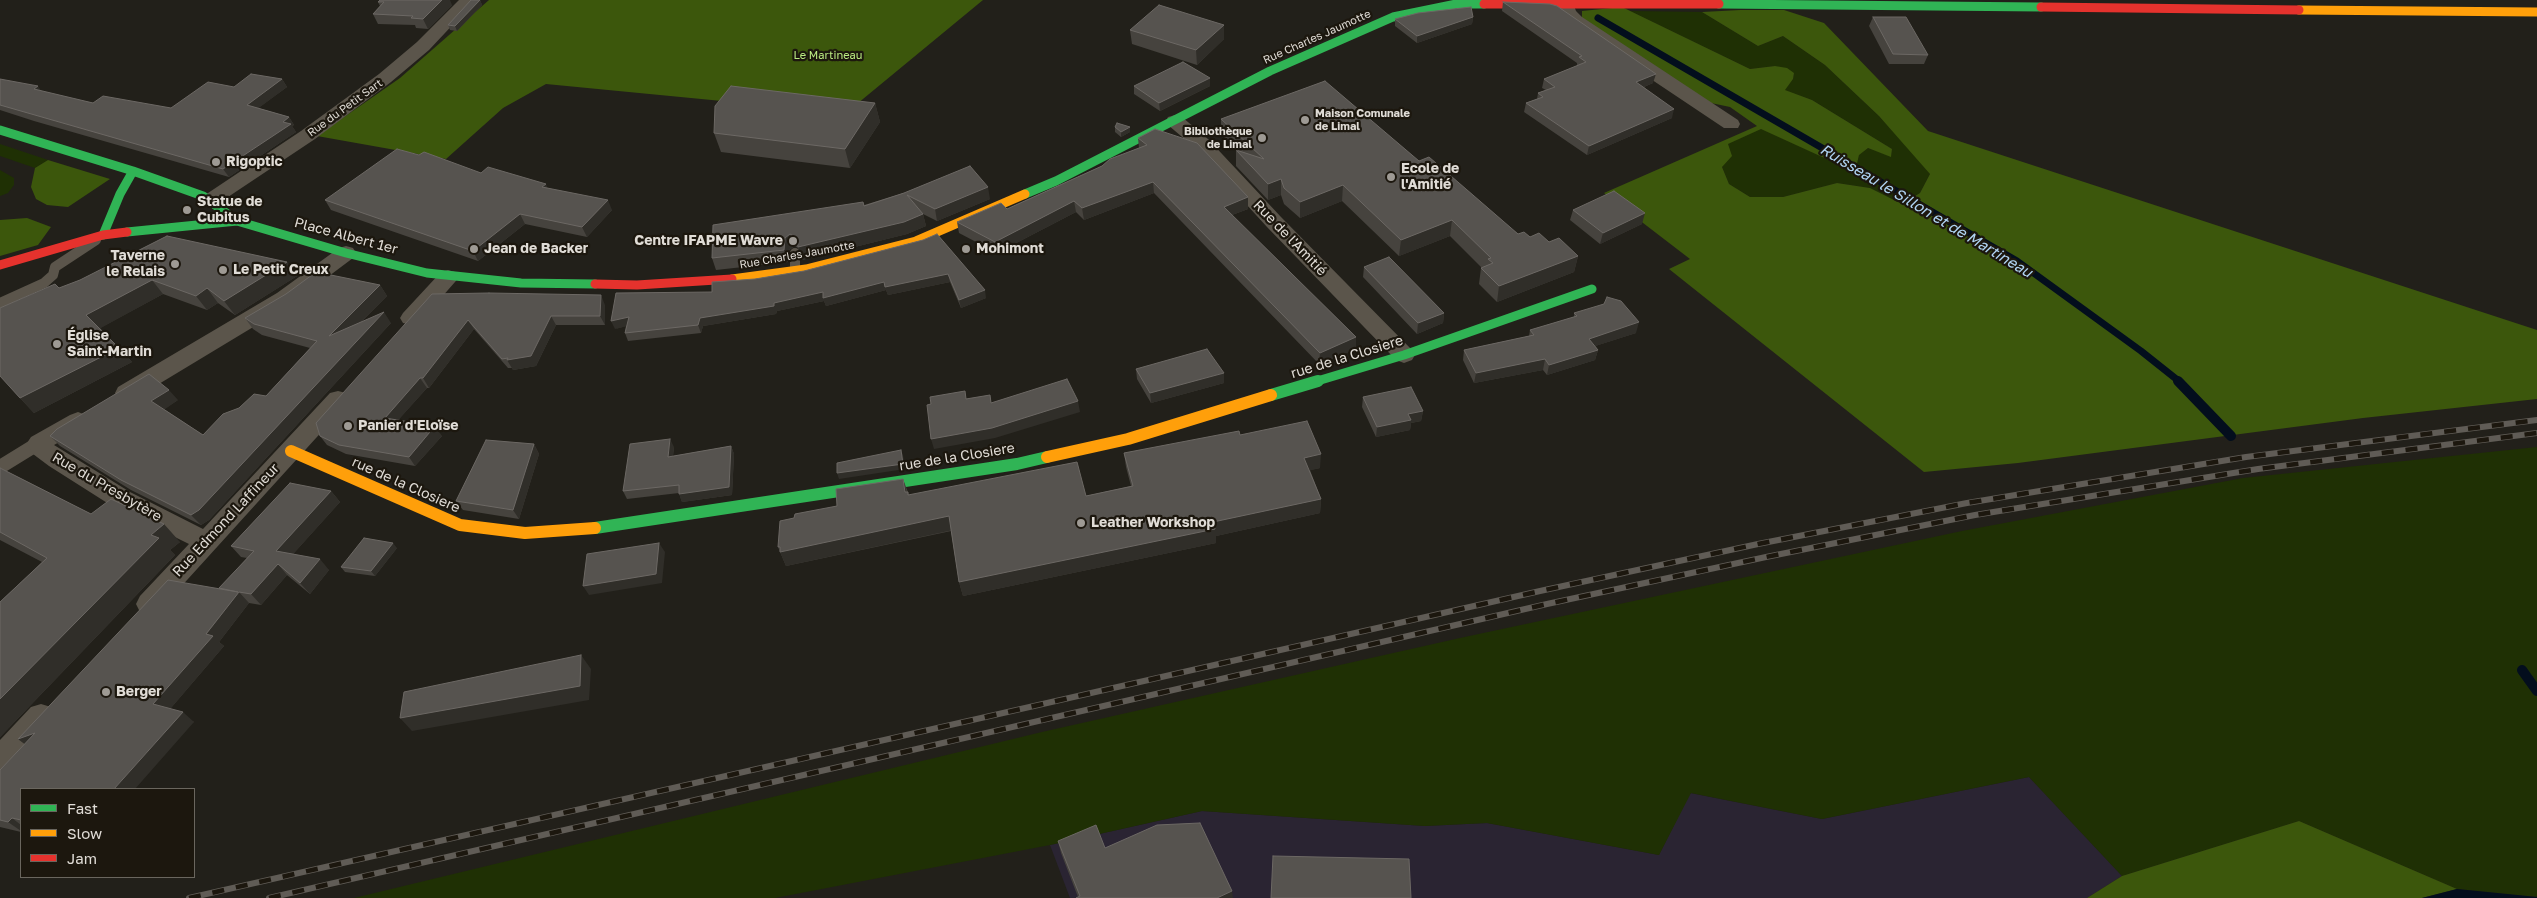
<!DOCTYPE html>
<meta charset="utf-8">
<style>
body{margin:0}
#map{position:relative;width:2537px;height:898px;overflow:hidden;background:#22201a;font-family:"Golos Text",sans-serif}
canvas{display:block}
.legend{position:absolute;left:20px;top:788px;width:175px;height:90px;box-sizing:border-box;background:#1c170e;border:1px solid #6a665e;margin:0;padding:6px 9px;list-style:none;font-size:15px;color:#e0dcd6}
.legend li{display:flex;align-items:center;gap:10px;height:25px}
.legend b{width:25px;border:1px solid #6a665e}
</style>
<div id="map">
<canvas width="2537" height="898"></canvas>
<ul class="legend">
<li><b style="height:6px;background:#30b455"></b>Fast</li>
<li><b style="height:6px;background:#ff9f0a"></b>Slow</li>
<li><b style="height:6px;background:#e5322d"></b>Jam</li>
</ul>
</div>
<script>
const g = document.querySelector('canvas').getContext('2d');
g.lineJoin = 'round';
function fillPath(path, color) { g.fillStyle = color; g.fill(path, 'evenodd'); }
const shape = rows => new Path2D(rows.map(r => 'M' + r).join(''));
function strokePath(path, color, width, dash) { g.strokeStyle = color; g.lineWidth = width; g.lineCap = dash ? 'butt' : 'round'; g.setLineDash(dash || []); g.stroke(path); }
function write(font, color, halo, rows, align = 'center') {
  g.font = font + ' "Golos Text",sans-serif'; g.lineWidth = 4.5; g.setLineDash([]); g.textBaseline = 'middle'; g.strokeStyle = halo; g.fillStyle = color; for (const [text, x, y, turn = 0] of rows) {
    g.save(); g.translate(x, y); g.rotate((+turn || 0) * Math.PI / 180); g.textAlign = isNaN(turn) ? turn : align; if (halo) g.strokeText(text, 0, 0); g.fillText(text, 0, 0); g.restore();
  }
}
fillPath(shape([
 [2029,777,2122,876,2087,898,1070,898,1050,845,1202,811,1425,826,1487,823,1659,855,1690,793,1822,819]
]), '#2a2432');
fillPath(shape([
 [1630,11,1702,12,1758,46,1783,36,1825,65,1879,116,1915,155,1930,174,1920,193,1902,204,1870,188,1837,183,1783,197,1750,197,1729,184,1722,167,1727,144,1761,128,1855,172,1859,154,1868,148,1891,156,1892,149,1812,100,1784,90,1793,79,1794,73,1775,66,1750,69],
 [0,144,48,160,35,168,0,156],
 [0,170,14,178,14,185,8,193,0,196],
 [2537,447,2537,897,2457,889,2299,821,2122,876,2029,777,1822,819,1691,793,1659,855,1487,823,1425,826,1202,811,1050,845,775,898,354,898,1042,732,1460,638,1962,531,2243,478]
]), '#1f3004');
fillPath(shape([
 [489,0,983,0,846,113,546,84,503,108,446,159,317,136,400,78],
 [1622,7,1750,69,1775,66,1787,68,1794,73,1793,79,1785,90,1812,100,1892,149,1891,157,1868,148,1859,155,1855,172,1761,129,1728,144,1732,156,1722,167,1729,184,1750,197,1783,197,1837,183,1870,188,1902,204,1920,193,1930,174,1879,116,1825,65,1783,36,1758,46,1702,12,1740,10,1784,10,1824,23,1928,131,2537,330,2537,399,2363,418,2018,463,1924,472,1669,269,1690,259,1604,193,1757,126,1730,107,1711,103,1582,19,1582,11],
 [48,160,110,179,68,207,47,205,36,199,31,187,35,168],
 [27,218,51,227,38,245,0,256,0,220],
 [2299,821,2457,889,2422,898,2087,898,2122,876]
]), '#3c570c');
fillPath(shape([
 [2457,889,2537,897,2537,898,2422,898]
]), '#030e1d');
strokePath(shape([
 [1598,18,2017,261,2141,351,2180,382]
]), '#030e1d', 7);
strokePath(shape([
 [2178,381,2231,436],
 [2522,670,2537,691]
]), '#030e1d', 10);
strokePath(shape([
 [795,253,795,270],
 [0,303,44,283,53,275,55,267,96,240]
]), '#5b554b', 10);
strokePath(shape([
 [0,467,39,443]
]), '#5b554b', 14);
fillPath(shape([
 [459,0,476,0,429,50,391,82,315,139,216,205,209,207,202,205,199,201,202,197,301,131,379,74,417,42,459,0],
 [1560,0,1572,0,1576,11,1582,17,1738,120,1740,124,1738,128,1724,128,1570,25,1560,12,1558,3,1560,0],
 [1175,115,1182,117,1208,139,1281,217,1412,350,1415,355,1412,360,1404,363,1396,360,1267,227,1194,147,1168,125,1166,121,1168,117,1175,115],
 [346,246,353,248,356,253,353,258,293,303,134,399,126,401,118,399,115,393,118,387,277,293,339,248,346,246],
 [448,270,455,272,459,277,455,282,419,323,411,325,403,323,400,318,403,313,441,272,448,270],
 [338,391,346,393,349,399,346,405,158,612,149,615,140,612,136,604,140,596,189,544,112,506,49,466,33,454,27,443,31,437,70,415,78,412,86,415,90,421,86,427,54,445,130,492,203,529,330,393,338,391],
 [41,704,51,707,55,716,51,725,10,769,0,773,0,740,31,707,41,704]
]), '#5b554b');
strokePath(shape([
 [1719,4,2041,7],
 [0,130,133,171,203,196,237,221,346,253,427,273,521,283,595,284],
 [1025,194,1056,181,1270,71,1393,17,1456,4,1484,4],
 [127,232,237,221],
 [103,235,120,194,133,171],
 [1314,382,1404,355,1592,289]
]), '#30b455', 9);
strokePath(shape([
 [1271,395,1318,381],
 [595,528,1017,464,1047,457]
]), '#30b455', 12);
strokePath(shape([
 [2299,10,2537,12],
 [732,279,806,269,916,241,1025,194]
]), '#ff9f0a', 9);
strokePath(shape([
 [291,451,460,525,525,533,595,528],
 [1047,457,1128,439,1271,395]
]), '#ff9f0a', 12);
strokePath(shape([
 [1484,4,1719,4],
 [2041,7,2299,10],
 [0,265,103,235,127,232],
 [595,284,637,285,732,279]
]), '#e5322d', 9);
const rail = shape([
 [189,898,1540,591,1758,544,1967,503,2246,457,2537,420],
 [269,898,1547,604,1766,557,1975,515,2258,469,2537,433]
]);
strokePath(rail, '#605c56', 6);
strokePath(rail, '#1c170e', 4.5, [12]);
fillPath(shape([
 [480,0,482,5,457,31,450,30,448,25],
 [378,2,452,5,428,29,416,28,415,25,378,24,373,14,380,6],
 [1503,2,1653,83,1644,87,1672,118,1587,155,1524,112,1526,103,1537,99,1538,93,1546,90,1542,88,1544,79,1577,66,1577,63,1502,11],
 [1473,17,1472,24,1417,43,1395,26,1395,19],
 [1873,17,1928,55,1924,64,1889,64,1869,26],
 [1130,30,1224,39,1197,65,1132,44],
 [0,79,41,91,93,103,171,108,234,87,282,79,287,87,258,108,289,117,294,125,292,126,296,132,229,177,34,121,0,110],
 [1134,86,1210,86,1160,111,1134,94],
 [875,103,880,122,850,168,721,152,714,133],
 [1221,119,1419,161,1518,234,1549,242,1578,256,1574,272,1497,302,1479,284,1481,268,1482,268,1450,236,1399,256,1342,201,1300,218,1284,204,1281,195,1268,200,1236,166,1236,150,1239,152,1221,134],
 [1115,127,1130,127,1130,132,1121,137,1115,132],
 [1138,138,1248,197,1248,209,1232,215,1356,349,1319,364,1154,193,1084,220,1076,212,997,253,959,233,957,222,1007,209,1102,166,1139,148],
 [481,173,548,188,612,210,587,237,525,224,478,261,331,210,325,200],
 [904,193,990,199,937,221,923,214,926,226,907,234,802,260,798,248,795,246,789,250,788,262,716,270,712,258,864,205],
 [1573,210,1642,224,1600,244,1570,220],
 [923,240,986,298,961,308,950,282,888,295,886,290,826,306,824,301,777,311,776,314,703,326,701,333,628,341,625,333,626,326,615,329,712,292,755,279,804,271],
 [287,262,297,276,235,315,218,303,207,310,163,294,100,328,132,362,34,413,20,398,59,288],
 [1364,267,1444,313,1443,323,1417,334,1363,277],
 [380,285,387,296,360,323,391,323,209,520,201,525,131,490,60,446,50,436,178,400,164,409,203,435,239,408,266,396,310,348,262,335,253,329,245,318],
 [432,294,605,305,605,325,556,325,536,366,513,370,512,368,508,368,474,329,429,388,427,388,398,420,442,436,415,466,346,454,327,445,320,436],
 [1574,313,1636,333,1595,346,1598,350,1595,360,1547,375,1543,370,1474,383,1463,360,1464,350,1529,336,1530,330,1574,317],
 [1136,369,1224,383,1151,403,1137,379],
 [1363,397,1423,411,1421,421,1411,423,1410,430,1376,437,1362,407],
 [1240,435,1320,468,1310,470,1321,499,1320,513,1216,536,1216,543,963,596,959,582,951,531,786,566,778,547,794,518,837,506,903,479,909,495,1086,496,1131,486,1126,467,1124,453],
 [534,444,539,454,519,519,463,510,456,501],
 [731,446,734,454,732,495,682,502,679,493,627,499,623,491,674,447,673,456],
 [0,468,91,514,180,542,170,550,175,555,0,737,0,602,42,562,0,540],
 [331,491,340,502,293,554,329,570,310,594,287,575,261,605,249,603,219,642,224,646,170,709,194,722,21,789,21,832,0,827,0,770,25,744,18,739,219,589,247,558,241,557,231,546],
 [397,548,375,576,345,572,341,567],
 [1200,823,1078,897,1061,853,1058,841,1105,848]
]), '#46433e');
fillPath(shape([
 [442,0,450,0,452,5,428,29,423,19],
 [480,0,482,5,457,31,455,26],
 [1473,17,1472,24,1417,43,1417,36],
 [1224,25,1224,39,1197,65,1196,50],
 [1656,74,1653,83,1634,91,1636,82],
 [1210,78,1210,86,1160,111,1159,103],
 [282,79,287,87,252,113,247,105],
 [38,86,43,94,34,89],
 [875,103,880,122,850,168,845,149],
 [1674,109,1672,118,1587,155,1589,146],
 [289,117,294,125,292,126,296,132,229,177,223,169,283,122],
 [1130,127,1130,132,1121,137,1121,132],
 [1281,179,1281,195,1268,200,1268,184],
 [1153,182,1154,193,1084,220,1082,208],
 [546,184,550,194,542,187],
 [1343,185,1342,201,1300,218,1300,202],
 [988,187,990,199,937,221,935,209],
 [1248,197,1248,209,1224,218,1224,207],
 [608,200,612,210,587,237,582,227],
 [1074,201,1076,212,997,253,995,242],
 [1645,213,1642,224,1600,244,1603,233],
 [520,214,525,224,478,261,473,251],
 [923,214,926,226,907,234,802,260,798,247],
 [1452,220,1450,236,1399,256,1401,240],
 [790,234,795,246,789,250,788,262,784,250,785,238],
 [1578,256,1574,272,1497,302,1499,286],
 [287,262,297,276,235,315,224,301],
 [948,274,950,282,888,295,886,290,826,306,824,301,777,311,776,314,703,326,701,333,698,325,700,318,823,292,884,282],
 [152,280,163,294,99,329,86,315],
 [380,285,387,296,336,346,329,336],
 [207,288,218,303,207,310,196,296],
 [985,290,986,298,961,308,959,300],
 [601,295,605,305,605,325,600,316],
 [384,312,391,323,209,520,201,525,191,515],
 [1444,313,1443,323,1417,334,1418,323],
 [551,316,556,325,536,366,513,370,507,360],
 [629,317,632,325,615,329,611,321],
 [468,320,474,329,429,388,423,378],
 [1639,322,1636,333,1586,349,1589,339],
 [1356,337,1356,349,1319,364,1320,353],
 [119,348,132,362,34,413,20,398],
 [1598,350,1595,360,1547,375,1549,365],
 [1545,359,1543,370,1474,383,1476,373],
 [1224,373,1224,383,1151,403,1150,393],
 [420,378,427,388,392,427,385,418],
 [169,390,178,400,161,412,151,401],
 [1078,401,1080,412,995,438,934,449,931,439],
 [1423,411,1421,421,1411,423,1410,430,1376,437,1377,427,1408,414],
 [435,426,442,436,415,466,409,457],
 [670,439,674,447,672,465,668,457],
 [534,444,539,454,519,519,513,510],
 [731,446,734,454,732,495,682,502,679,494],
 [901,450,903,455,905,469,839,479,837,473],
 [1321,454,1320,468,1304,472,1304,458],
 [903,479,907,493,905,492],
 [331,491,340,502,286,562,276,551],
 [1321,499,1320,513,1216,536,1216,543,963,596,959,582,1213,522],
 [949,516,953,530,786,566,778,547],
 [164,524,180,542,170,550,175,555,0,737,0,699,151,535],
 [393,543,397,548,375,576,371,571],
 [659,543,665,552,662,583,589,595,583,586],
 [320,559,329,570,310,594,300,583],
 [278,564,287,575,261,605,251,594],
 [239,592,249,603,219,642,224,646,165,715,153,704],
 [581,655,591,669,589,700,412,731,400,718],
 [183,712,194,722,135,789,114,789],
 [35,733,31,749,18,739],
 [12,818,21,825,21,831,8,822],
 [1232,891,1233,898,1217,898]
]), '#302e29');
const building = shape([
 [380,0,442,0,423,19,411,18,413,16,373,14,384,2,378,2,380,0],
 [471,0,480,0,455,26,448,25,471,0],
 [1503,2,1550,4,1557,6,1656,74,1636,82,1674,109,1589,146,1526,103,1543,97,1538,93,1555,87,1544,79,1586,62,1579,57,1582,56,1503,2],
 [1159,5,1224,25,1196,50,1130,30,1159,5],
 [1471,7,1473,17,1417,36,1395,19,1418,13,1471,7],
 [1873,17,1906,17,1928,55,1893,54,1873,17],
 [1183,62,1210,78,1159,103,1134,86,1183,62],
 [251,74,282,79,247,105,289,117,283,122,291,124,223,169,0,105,0,79,38,86,34,89,93,103,103,96,171,108,208,82,234,87,251,74],
 [1325,81,1419,161,1429,157,1518,234,1524,232,1530,237,1539,233,1549,242,1559,238,1578,256,1499,286,1481,268,1493,263,1488,259,1491,258,1452,220,1401,240,1343,185,1300,202,1284,188,1281,179,1268,184,1236,150,1264,159,1221,119,1325,81],
 [731,86,875,103,845,149,714,133,715,106,731,86],
 [1117,123,1130,127,1121,132,1115,127,1117,123],
 [1155,129,1197,143,1248,197,1224,207,1356,337,1320,353,1153,182,1082,208,1074,201,995,242,957,222,1001,203,1007,209,1102,166,1110,159,1147,145,1138,138,1155,129],
 [397,149,419,155,424,152,481,173,488,167,546,184,542,187,608,200,582,227,520,214,473,251,325,200,397,149],
 [970,166,988,187,935,209,907,195,923,214,904,222,798,247,797,238,790,234,785,238,784,250,712,258,713,225,863,202,864,206,904,193,970,166],
 [1614,191,1645,213,1603,233,1573,210,1614,191],
 [937,234,985,290,959,300,948,274,885,287,884,282,823,298,823,292,774,303,774,306,700,318,698,325,625,333,629,317,611,321,616,293,712,292,712,282,755,279,804,271,923,240,937,234],
 [167,236,287,262,224,301,207,288,196,296,152,280,86,315,119,348,20,398,0,376,0,308,55,284,59,288,80,280,167,236],
 [1389,257,1444,313,1418,323,1364,267,1389,257],
 [316,272,380,285,329,336,384,312,199,510,191,515,121,480,50,436,57,429,149,374,169,390,151,401,203,435,223,414,239,408,254,394,266,396,317,341,254,324,245,318,286,294,316,272],
 [489,293,601,295,600,316,551,316,531,356,507,360,508,358,502,359,468,320,423,378,420,378,385,418,435,426,409,457,339,445,320,436,316,423,432,294,489,293],
 [1607,297,1621,301,1639,322,1589,339,1598,350,1549,365,1545,359,1476,373,1464,350,1534,335,1530,330,1577,316,1574,313,1604,304,1607,297],
 [1207,349,1224,373,1150,393,1136,369,1207,349],
 [1067,379,1078,401,992,428,931,439,927,405,931,404,930,397,965,391,966,399,990,395,991,403,1067,379],
 [1411,387,1423,411,1408,414,1411,420,1377,427,1363,397,1411,387],
 [1307,421,1321,454,1304,458,1321,499,1213,522,1215,529,959,582,949,516,780,552,780,547,778,547,780,521,794,518,795,514,837,506,836,489,903,479,905,492,908,492,908,495,1077,462,1086,496,1133,486,1124,453,1239,431,1240,435,1307,421],
 [670,439,668,457,731,446,729,487,679,494,679,485,623,491,630,444,670,439],
 [486,440,534,444,513,510,456,501,486,440],
 [901,450,903,464,837,473,837,463,901,450],
 [0,468,91,514,111,499,164,524,151,535,159,538,0,699,0,602,47,558,0,532,0,468],
 [290,483,331,491,276,551,320,559,300,583,278,564,251,594,239,592,206,634,213,636,153,704,183,712,114,789,21,789,21,820,12,818,8,822,0,820,0,770,35,733,18,739,168,580,238,592,219,588,254,551,231,546,290,483],
 [364,538,393,543,371,571,341,567,364,538],
 [659,543,656,574,583,586,587,554,659,543],
 [581,655,580,686,400,718,404,692,581,655],
 [1200,823,1232,891,1217,898,1076,898,1080,896,1058,841,1096,825,1105,848,1157,825,1200,823],
 [1273,856,1409,859,1411,898,1271,898,1273,856]
]);
fillPath(building, '#56534f');
strokePath(building, '#6c6864', 1);
for (const [x, y, r, color] of [
 [1305,120,5,"#9e9a94"],
 [1262,138,5,"#9e9a94"],
 [216,162,5,"#9e9a94"],
 [1391,177,5,"#9e9a94"],
 [187,210,5,"#9e9a94"],
 [793,241,5,"#9e9a94"],
 [474,249,5,"#9e9a94"],
 [966,249,5,"#9e9a94"],
 [175,264,5,"#9e9a94"],
 [223,270,5,"#9e9a94"],
 [57,344,5,"#9e9a94"],
 [348,426,5,"#9e9a94"],
 [1081,523,5,"#9e9a94"],
 [106,692,5,"#9e9a94"]
]) { const dot = new Path2D(); dot.arc(x, y, r, 0, 2 * Math.PI); g.fillStyle = color; g.fill(dot); strokePath(dot, '#1c170e', 2); }
write('11px', '#e0dcd6', '#1c170e', [
 ["Rue Charles Jaumotte",1317,37,-24],
 ["Rue du Petit Sart",345,108,-36],
 ["Rue Charles Jaumotte",797,255,-10]
]);
write('11px', '#baea81', '#1c170e', [
 ["Le Martineau",828,56]
]);
write('bold 11px', '#e0dcd6', '#1c170e', [
 ["Maison Comunale",1315,114],
 ["de Limal",1315,127],
 ["Bibliothèque",1252,132,"right"],
 ["de Limal",1252,145,"right"]
], 'left');
write('bold 14px', '#e0dcd6', '#1c170e', [
 ["Rigoptic",226,162],
 ["Ecole de",1401,169],
 ["l'Amitié",1401,185],
 ["Statue de",197,202],
 ["Cubitus",197,218],
 ["Centre IFAPME Wavre",783,241,"right"],
 ["Jean de Backer",484,249],
 ["Mohimont",976,249],
 ["Taverne",165,256,"right"],
 ["le Relais",165,272,"right"],
 ["Le Petit Creux",233,270],
 ["Église",67,336],
 ["Saint-Martin",67,352],
 ["Panier d'Eloïse",358,426],
 ["Leather Workshop",1091,523],
 ["Berger",116,692]
], 'left');
write('14px', '#e0dcd6', '#1c170e', [
 ["Place Albert 1er",346,236,15],
 ["Rue de l'Amitié",1290,238,46],
 ["rue de la Closiere",1347,357,-17],
 ["rue de la Closiere",957,457,-9],
 ["rue de la Closiere",406,485,24],
 ["Rue du Presbytère",107,487,30],
 ["Rue Edmond Laffineur",226,520,-47]
]);
write('italic 15px', '#b0d4f3', '#1c170e', [
 ["Ruisseau le Sillon et de Martineau",1926,211,31]
]);
</script>
